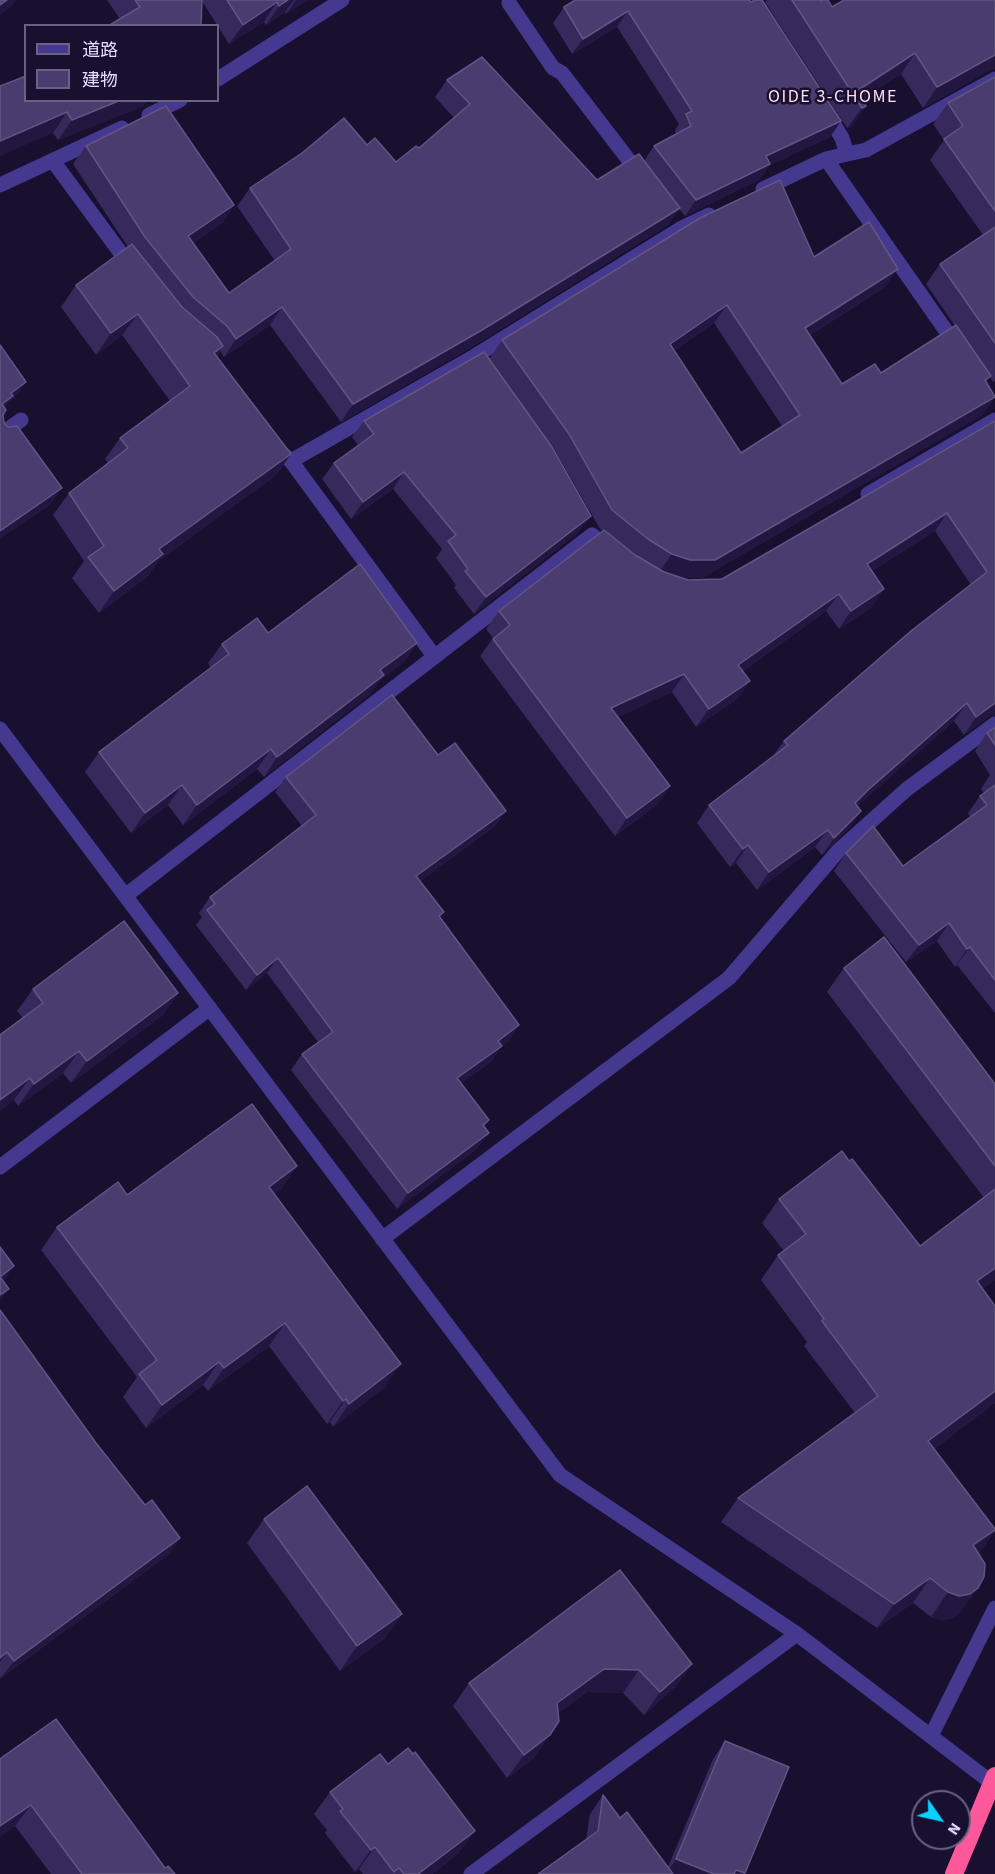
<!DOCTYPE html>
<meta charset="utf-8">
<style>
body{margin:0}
#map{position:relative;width:995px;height:1874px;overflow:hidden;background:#18102e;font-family:"Source Sans 3","Noto Sans JP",sans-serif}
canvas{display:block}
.legend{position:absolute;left:24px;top:24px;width:195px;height:78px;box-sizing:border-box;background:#18102e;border:2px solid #6a6282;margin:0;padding:8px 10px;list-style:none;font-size:18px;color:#e4ddff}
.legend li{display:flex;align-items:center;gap:12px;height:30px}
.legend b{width:30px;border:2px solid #6a6282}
.north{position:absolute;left:911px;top:1790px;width:60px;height:60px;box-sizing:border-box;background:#18102e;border:2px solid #6a6282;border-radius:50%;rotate:124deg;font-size:16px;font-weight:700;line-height:24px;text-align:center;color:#e4ddff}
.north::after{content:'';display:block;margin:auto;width:21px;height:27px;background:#09d2ff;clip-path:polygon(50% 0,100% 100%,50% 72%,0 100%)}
</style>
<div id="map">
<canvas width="995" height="1874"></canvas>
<ul class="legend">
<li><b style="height:8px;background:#44398f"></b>道路</li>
<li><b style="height:16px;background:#4a3c6e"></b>建物</li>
</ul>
<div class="north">N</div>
</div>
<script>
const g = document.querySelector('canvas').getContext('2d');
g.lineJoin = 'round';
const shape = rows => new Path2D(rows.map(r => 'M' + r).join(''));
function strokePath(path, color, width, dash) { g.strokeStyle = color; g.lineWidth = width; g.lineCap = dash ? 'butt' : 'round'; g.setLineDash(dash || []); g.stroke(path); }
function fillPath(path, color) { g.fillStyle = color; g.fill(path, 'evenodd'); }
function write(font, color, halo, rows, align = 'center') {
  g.font = font + ' "Source Sans 3",sans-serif'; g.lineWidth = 5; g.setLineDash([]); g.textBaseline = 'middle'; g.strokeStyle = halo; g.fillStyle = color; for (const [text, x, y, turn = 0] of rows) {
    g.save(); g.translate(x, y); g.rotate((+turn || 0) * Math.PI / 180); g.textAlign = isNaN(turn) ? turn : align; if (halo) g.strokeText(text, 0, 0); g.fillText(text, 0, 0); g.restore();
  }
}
strokePath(shape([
 [509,3,553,68,562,73,641,176],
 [218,79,342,0],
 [826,112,842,138,847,154,826,159],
 [149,115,180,100],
 [847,154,866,150,995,79],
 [53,161,131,267],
 [0,185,122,128],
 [763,189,826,159,958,348],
 [0,435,21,420],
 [272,445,291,461,475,356,682,228,709,215],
 [291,461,434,656],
 [868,494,995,420],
 [0,729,560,1475,797,1634,992,1783],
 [125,896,592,535,611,550],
 [0,1167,210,1008],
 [382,1239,729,978,839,850,907,789,995,724],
 [931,1736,995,1608],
 [471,1874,797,1634]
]), '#44398f', 15);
strokePath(shape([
 [954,1874,995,1776]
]), '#ff589a', 18);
fillPath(shape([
 [107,0,308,0,286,14,285,12,266,25,264,22,229,44,202,1,120,19],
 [749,0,841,121,830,137,770,165,759,180,685,216,679,209,668,225,470,348,341,422,270,325,224,357,220,351,217,356,291,454,276,475,158,561,148,576,99,613,72,578,84,561,53,515,69,493,108,463,105,459,120,438,170,401,122,335,96,355,61,307,76,285,128,247,73,164,86,146,234,205,222,223,193,243,229,293,275,261,237,206,250,188,367,145,396,162,419,148,454,118,435,97,447,80,597,180,644,161,654,146,676,134,675,130,679,124,617,27,572,54,553,23,564,7],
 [767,0,821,0,832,7,990,70,923,108,901,74,862,99,866,106,851,127,847,128,765,2],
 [995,77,995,381,993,382,990,377,986,382,995,397,982,415,702,578,683,578,688,580,722,579,995,421,990,716,964,735,954,721,857,806,861,811,849,828,822,855,815,847,757,890,736,863,730,867,697,823,709,805,773,756,784,741,971,585,935,531,872,571,872,607,839,629,826,611,743,671,750,681,737,699,696,727,672,692,618,717,658,804,615,836,480,656,493,638,486,629,499,611,603,531,600,529,556,452,489,359,502,340,814,257,885,287,810,335,842,384,881,373,955,326,926,284,940,264,983,235,930,160,944,140,933,124,948,103],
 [714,323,782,426,741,453,674,351],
 [26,100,147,100,143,106,58,140,53,133],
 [364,421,579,532,474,614,454,588,456,585,436,558,442,549,393,489,351,519,322,479,334,463,358,445,352,437],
 [268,633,417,643,404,662,380,680,370,694,264,777,257,769,183,825,168,805,131,833,85,772,99,752,211,668,208,663,222,644],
 [995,727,995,1013,957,965,955,967,937,941,906,962,834,871,846,853,903,866,970,817,968,813,980,796,984,793,981,789,990,775,975,751,987,733],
 [438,755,506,811,495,826,420,881,444,912,440,917,509,1041,501,1046,491,1062,461,1083,489,1120,484,1127,478,1148,397,1209,291,1070,302,1054,318,1042,267,973,246,990,196,925,202,917,199,913,210,897,302,826,275,792,286,777],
 [844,968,995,1084,995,1280,982,1289,995,1403,934,1449,978,1554,961,1612,953,1618,942,1620,931,1617,913,1603,877,1628,721,1522,738,1498,855,1413,804,1346,807,1342,761,1280,778,1255,784,1251,762,1223,779,1199,849,1161,920,1246,984,1198,827,992],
 [33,989,178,993,163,1015,71,1083,63,1073,18,1106,14,1100,0,1111,0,1035,23,1018,17,1011],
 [297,1166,281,1189,274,1194,385,1387,333,1427,330,1422,327,1424,269,1346,208,1391,203,1385,146,1428,123,1397,137,1377,41,1250,57,1227,127,1195],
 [0,1310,96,1443,145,1505,180,1538,168,1555,1,1678,0,1677],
 [264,1519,402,1614,385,1638,340,1671,247,1543],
 [692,1664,675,1687,644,1715,623,1693,587,1692,558,1713,534,1758,507,1778,453,1706,469,1683],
 [725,1741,745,1874,538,1874,586,1839,590,1814,603,1795,620,1818,668,1867,713,1759],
 [0,1759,165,1868,175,1874,51,1874,15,1826],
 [330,1792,459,1853,432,1874,363,1874,359,1869,355,1872,325,1833,327,1830,314,1814]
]), '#37295c');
fillPath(shape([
 [7,0,16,0,13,5,0,15,0,5],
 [288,0,294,0,285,12,266,25,279,6],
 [296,0,308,0,286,14],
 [277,2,264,22,229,44,243,25],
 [628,11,617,27,572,54,583,39],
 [915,53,901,74,858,101,857,91],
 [995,55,995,69,990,70,923,108,937,87],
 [121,100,147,100,143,106,58,140,72,120],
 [866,106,851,127,847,128,862,108],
 [67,112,53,133,0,156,0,141],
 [841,121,830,137,770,165,759,180,685,216,696,200,766,156],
 [234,205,222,223,176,254,188,236],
 [680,208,668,225,470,348,341,422,353,404],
 [898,269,885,287,792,346,805,328],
 [727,305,714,323,657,363,670,344],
 [282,307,270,325,224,357,236,339],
 [138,314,122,335,96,355,111,333],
 [223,346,208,368,214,353],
 [26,382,14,399,8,403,0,414,0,406,11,393],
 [995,397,982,415,702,578,678,578,659,572,672,554],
 [291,454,276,475,158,561,148,576,99,613,114,591,159,549],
 [404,472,393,489,351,519,363,502],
 [62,488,50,505,0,539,0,531],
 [947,513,935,531,855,582,867,564],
 [591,516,579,532,474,614,486,597],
 [884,589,872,607,839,629,851,611],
 [839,594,826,611,726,683,738,665],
 [417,643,404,662,380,680,370,694,264,777,277,757,380,670],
 [684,674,672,692,599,726,611,708],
 [750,681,737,699,696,727,709,709],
 [967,703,954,721,854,809,855,803,867,791],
 [995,703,995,716,990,716,964,735,976,717],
 [271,749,257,769,183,825,197,805],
 [182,785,168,805,131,833,145,813],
 [670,786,658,804,615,836,627,818],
 [506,811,495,826,405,892,416,876],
 [861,811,849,828,822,855,834,838],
 [828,830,815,847,757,890,769,872],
 [748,845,736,863,730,867,743,849],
 [949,923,937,941,906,962,919,945],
 [970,947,957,965,955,967,967,949],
 [278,958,267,973,246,990,257,975],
 [178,993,163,1015,71,1083,87,1061],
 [519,1025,509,1041,487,1057,498,1041],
 [502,1046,491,1062,447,1094,457,1078],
 [79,1051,63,1073,18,1106,34,1084],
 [30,1078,14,1100,0,1111,0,1100],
 [489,1133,478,1148,397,1209,408,1193],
 [297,1166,281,1189,253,1210,269,1187],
 [14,1266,2,1283,0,1277],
 [995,1268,995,1280,960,1306,977,1281],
 [9,1289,0,1301,0,1295],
 [285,1323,269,1346,208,1391,224,1368],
 [219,1362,203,1385,146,1428,162,1405],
 [401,1364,385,1387,333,1427,349,1404],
 [995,1391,995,1403,911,1466,928,1441],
 [346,1399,330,1422,327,1424,343,1401],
 [995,1531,979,1554,973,1545],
 [180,1538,168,1555,1,1678,14,1661],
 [930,1578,913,1603,877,1628,894,1604],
 [978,1588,961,1612,953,1618,942,1620,931,1617,948,1592],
 [402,1614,385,1638,340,1671,357,1646],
 [7,1652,0,1662,0,1658],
 [692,1664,675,1687,644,1715,660,1692],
 [604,1669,639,1670,623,1693,587,1692,541,1726,557,1703],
 [550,1735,534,1758,507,1778,524,1755],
 [31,1805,15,1826,0,1837,0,1826],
 [475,1831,459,1853,432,1874,418,1874],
 [375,1847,359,1869,355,1872,371,1850],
 [676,1859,714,1874,666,1874],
 [736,1870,745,1873,733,1874]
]), '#231742');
const building = shape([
 [0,0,7,0,0,5,0,0],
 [135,0,202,0,201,26,108,26,140,7,135,0],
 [227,0,288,0,279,6,277,2,243,25,227,0],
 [575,0,749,0,751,2,755,0,762,0,841,121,766,156,770,164,696,200,654,146,691,126,686,114,692,111,628,11,583,39,564,7,575,0],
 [792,0,821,0,821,1,823,0,828,0,832,7,844,0,995,0,995,55,937,87,915,53,857,91,866,106,862,108,792,0],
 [482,57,597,180,639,154,680,208,482,330,353,404,282,307,236,339,228,327,193,297,145,237,86,146,166,106,234,205,188,236,229,293,291,249,250,188,302,153,344,118,367,145,375,138,396,162,416,146,419,148,470,104,447,80,482,57],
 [26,76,26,100,121,100,72,120,67,112,0,141,0,86,26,76],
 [995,77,995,211,944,139,963,126,948,103,995,77],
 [780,180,814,257,869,222,898,269,805,328,842,384,875,364,881,373,956,325,991,376,985,380,995,397,715,560,690,560,672,554,648,539,612,510,569,434,502,340,700,218,780,180],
 [727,305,800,415,741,453,670,344,727,305],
 [995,227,995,343,940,264,995,227],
 [132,244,182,307,217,337,223,346,214,353,291,454,159,549,163,554,114,591,88,557,104,546,69,493,128,448,120,438,190,386,138,314,111,333,76,285,132,244],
 [0,345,26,382,11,393,13,396,2,404,6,410,3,415,4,423,8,427,17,426,62,488,0,531,0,345],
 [484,352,552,447,591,516,486,597,465,571,468,569,448,541,456,535,404,472,363,502,334,463,374,434,364,421,484,352],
 [995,421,995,703,976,717,967,703,867,791,855,803,861,811,834,838,828,830,769,872,748,845,743,849,709,805,788,745,784,741,911,631,987,572,947,513,867,564,884,589,851,611,839,594,738,665,750,681,709,709,684,674,611,708,670,786,627,818,493,639,510,625,499,611,604,530,635,555,664,572,688,580,722,579,995,421],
 [360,564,417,643,380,670,384,675,277,757,271,749,197,805,182,785,145,813,99,752,229,654,222,644,257,618,268,633,360,564],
 [392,695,438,755,455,743,506,811,416,876,444,912,439,916,519,1025,498,1041,502,1046,457,1078,489,1120,483,1125,489,1133,408,1193,302,1054,333,1032,278,958,257,975,207,910,215,904,210,897,316,815,286,777,392,695],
 [995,727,995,745,987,733,995,727],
 [995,785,995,980,970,947,967,949,949,923,919,945,846,853,873,826,903,866,987,805,980,796,995,785],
 [124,921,178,993,87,1061,79,1051,34,1084,30,1078,0,1100,0,1035,43,1003,33,989,124,921],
 [884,937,995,1084,995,1166,844,968,884,937],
 [252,1104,297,1166,269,1187,401,1364,349,1404,346,1399,343,1401,285,1323,224,1368,219,1362,162,1405,139,1374,157,1360,57,1227,118,1182,127,1195,252,1104],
 [842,1151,849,1161,852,1159,920,1246,995,1189,995,1268,977,1281,995,1306,995,1391,928,1441,995,1529,995,1530,973,1545,985,1564,984,1577,978,1588,970,1594,959,1596,948,1592,930,1578,894,1604,738,1498,878,1396,822,1321,824,1319,778,1255,806,1234,779,1199,842,1151],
 [0,1247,14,1266,0,1277,0,1247],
 [0,1277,9,1289,0,1295,0,1277],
 [0,1310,96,1443,145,1505,152,1500,180,1538,14,1661,7,1652,0,1658,0,1310],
 [307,1486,402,1614,357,1646,264,1519,307,1486],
 [620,1570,692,1664,660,1692,639,1670,604,1669,557,1703,559,1721,550,1735,524,1755,469,1683,620,1570],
 [56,1719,165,1868,168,1866,175,1874,82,1874,31,1805,0,1826,0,1759,56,1719],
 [725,1741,789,1767,745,1873,736,1870,734,1874,714,1874,676,1859,725,1741],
 [408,1748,413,1754,415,1752,475,1831,418,1874,404,1874,399,1868,394,1872,375,1847,371,1850,340,1811,343,1809,330,1792,380,1754,388,1764,408,1748],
 [603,1795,620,1818,627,1812,673,1874,538,1874,598,1831,603,1795]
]);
fillPath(building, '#4a3c6e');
strokePath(building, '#625584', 1.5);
g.letterSpacing = '1.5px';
write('18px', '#ffdff1', '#18102e', [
 ["OIDE 3-CHOME",833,98]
]);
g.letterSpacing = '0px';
</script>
